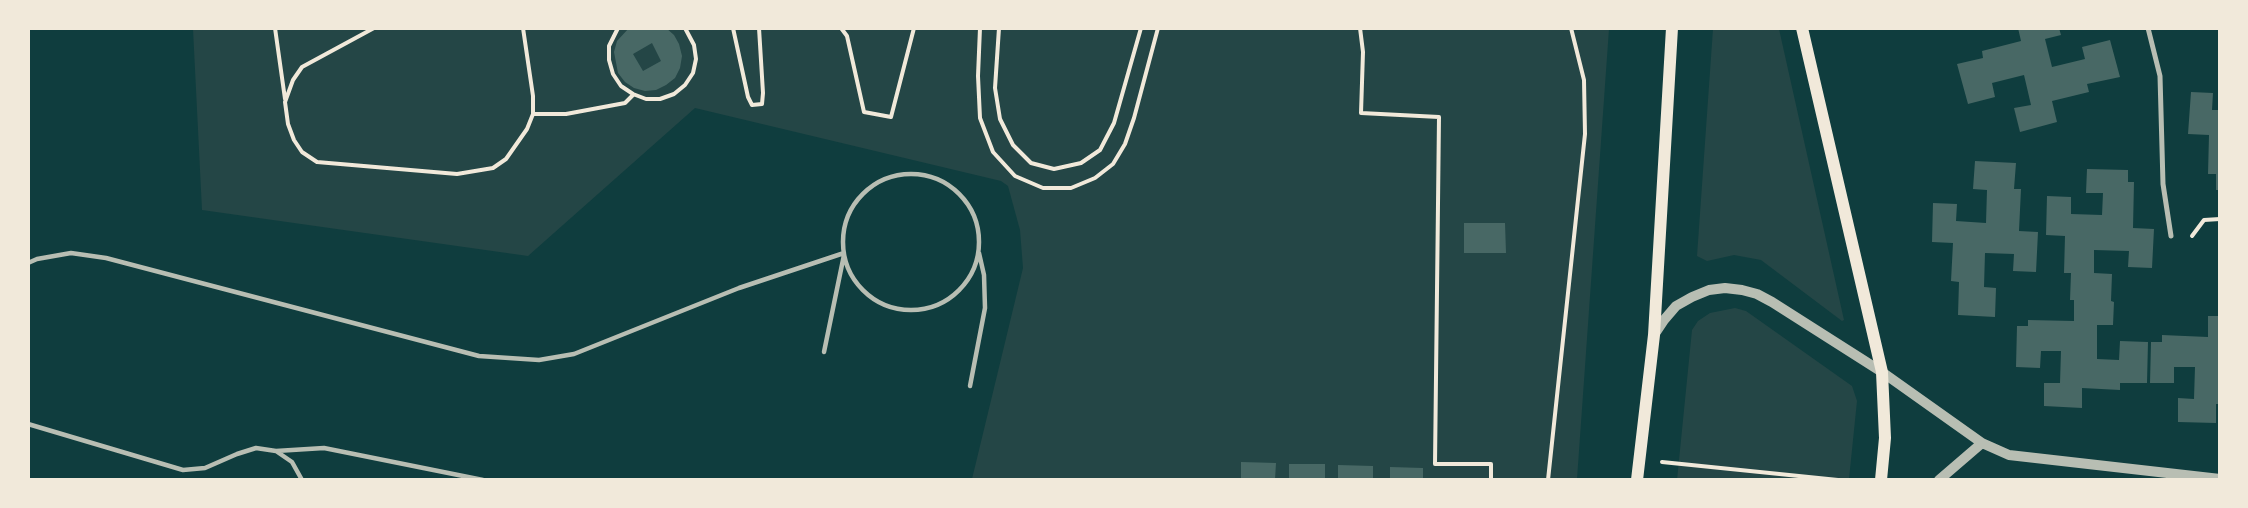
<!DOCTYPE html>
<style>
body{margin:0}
#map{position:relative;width:2248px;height:508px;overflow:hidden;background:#0f3d3e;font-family:"Sofia Sans Condensed",sans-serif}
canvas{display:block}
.frame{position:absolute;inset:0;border:30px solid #f1e9da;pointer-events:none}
</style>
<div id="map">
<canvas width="2248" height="508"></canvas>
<div class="frame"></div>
</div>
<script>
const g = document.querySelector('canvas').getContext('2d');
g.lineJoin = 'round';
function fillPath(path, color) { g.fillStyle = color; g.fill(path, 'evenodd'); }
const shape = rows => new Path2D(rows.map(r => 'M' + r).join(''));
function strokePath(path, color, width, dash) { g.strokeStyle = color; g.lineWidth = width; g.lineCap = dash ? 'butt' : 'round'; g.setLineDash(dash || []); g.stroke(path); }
fillPath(shape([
 [193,29,1609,29,1577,479,972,479,1023,268,1020,230,1008,186,1001,181,695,108,528,256,202,210],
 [1713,29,1779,29,1844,320,1842,321,1761,260,1734,255,1707,261,1697,256],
 [1735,308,1746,311,1852,386,1857,401,1849,479,1677,480,1692,330,1698,321,1710,313]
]), '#244646');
fillPath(shape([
 [629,28,666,28,674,35,679,44,682,56,680,68,675,78,666,85,656,90,645,91,634,88,625,82,618,73,614,52,617,41],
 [652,43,661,61,643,71,633,54],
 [2018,28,2059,28,2061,35,2045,39,2052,67,2085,59,2082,47,2110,40,2120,77,2087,84,2089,92,2052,101,2057,122,2020,132,2014,108,2031,105,2024,75,1992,83,1995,97,1968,104,1957,64,1983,58,1982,51,2021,41],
 [2191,92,2213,93,2212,110,2220,110,2220,190,2216,190,2216,174,2208,174,2209,135,2188,134],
 [1975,161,2016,163,2014,189,2021,189,2019,231,2038,232,2036,272,2013,271,2014,254,1985,253,1984,287,1996,288,1995,317,1958,315,1959,282,1951,281,1953,243,1932,242,1933,203,1957,204,1956,221,1986,223,1987,190,1973,189],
 [2087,169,2128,170,2128,182,2134,182,2133,228,2154,229,2152,268,2128,267,2129,251,2094,250,2094,273,2112,274,2111,301,2114,302,2113,325,2097,325,2097,359,2119,360,2120,341,2148,342,2147,383,2120,383,2120,390,2082,388,2082,408,2044,406,2044,383,2060,383,2061,351,2041,351,2040,368,2016,367,2017,326,2028,326,2028,320,2074,321,2074,300,2070,300,2071,273,2064,273,2065,236,2046,235,2047,196,2071,197,2071,214,2102,215,2103,193,2086,193],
 [1464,223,1505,223,1506,253,1464,253],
 [2208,316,2220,316,2220,404,2216,404,2216,423,2178,422,2178,398,2194,399,2195,367,2174,367,2174,383,2150,383,2151,342,2162,342,2162,335,2208,337],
 [1241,462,1276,463,1275,480,1241,480],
 [1289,464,1325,464,1325,480,1289,480],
 [1338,465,1373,466,1373,480,1338,480],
 [1390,467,1423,468,1423,480,1390,480]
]), '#486865');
strokePath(shape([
 [275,28,285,99],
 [374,28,302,67,293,80,285,102,288,124,294,140,302,152,317,162,457,174,493,168,506,159,527,129,533,114,533,96,523,28],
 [618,28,609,46,609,60,613,74,621,86,633,94,646,99,660,99,674,94,685,85,693,73,696,59,694,45,685,28],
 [733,28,748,97,752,105,762,104,763,93,759,28],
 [841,28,847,36,864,112,891,117,914,28],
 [980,28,978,76,980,118,993,152,1015,176,1043,188,1071,188,1095,178,1113,164,1125,144,1134,118,1158,28],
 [999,28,995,88,1000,119,1013,145,1031,163,1054,169,1081,163,1100,150,1114,123,1141,28],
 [1360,28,1363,52,1361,113,1439,117,1435,464,1491,464,1491,480],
 [533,114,566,114,625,103,633,95],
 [2192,236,2204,220,2220,219],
 [1662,462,1838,480],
 [1548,480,1585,134,1584,80,1571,28]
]), '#f1e9da', 4);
strokePath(shape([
 '843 242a68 68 0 1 1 136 0a68 68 0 1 1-136 0Z',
 [28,263,37,259,71,253,106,258,479,356,539,360,574,354,739,288,844,253],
 [824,352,844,255],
 [970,386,985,308,984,275,979,253],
 [28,424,183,470,205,468,237,454,256,448,276,451,292,462,302,480],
 [276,451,324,448,483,480]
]), '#b8beb3', 4.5);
strokePath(shape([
 [2148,28,2160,76,2163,184,2171,236]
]), '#b8beb3', 5);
strokePath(shape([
 [1654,335,1664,320,1676,306,1692,297,1709,290,1725,288,1742,290,1757,294,1772,302,1882,372,1982,443,2009,455,2220,479],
 [1939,480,1982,443]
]), '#b8beb3', 10);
strokePath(shape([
 [1802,28,1882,372,1885,438,1881,480],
 [1637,480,1654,335,1672,28]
]), '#f1e9da', 12);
</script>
